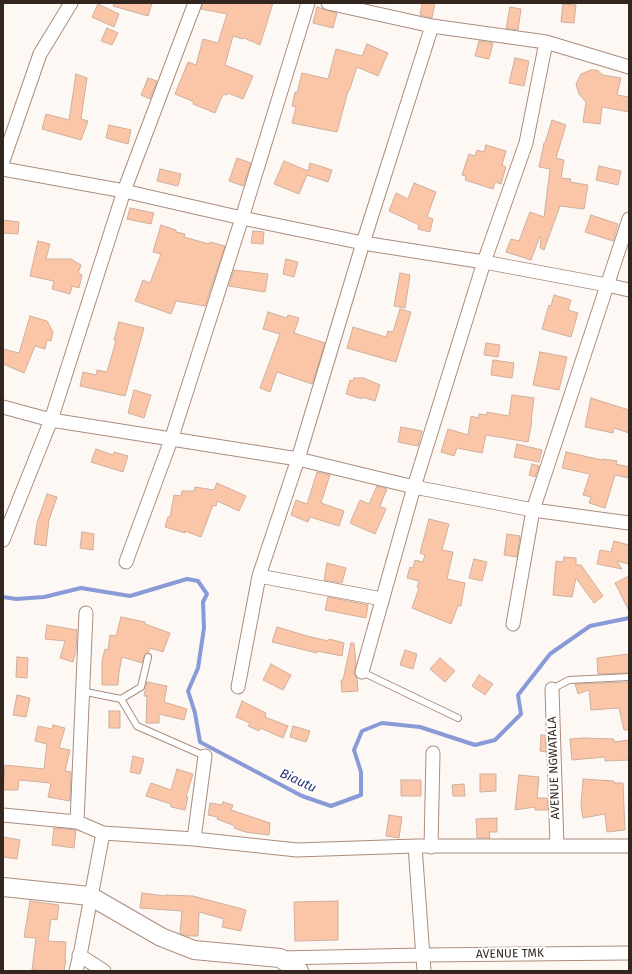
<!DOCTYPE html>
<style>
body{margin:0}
#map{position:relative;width:632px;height:974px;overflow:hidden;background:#fef8f4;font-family:"Fira Sans",sans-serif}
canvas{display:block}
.frame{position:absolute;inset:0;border:4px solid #32261f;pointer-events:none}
</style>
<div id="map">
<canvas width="632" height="974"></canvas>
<div class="frame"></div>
</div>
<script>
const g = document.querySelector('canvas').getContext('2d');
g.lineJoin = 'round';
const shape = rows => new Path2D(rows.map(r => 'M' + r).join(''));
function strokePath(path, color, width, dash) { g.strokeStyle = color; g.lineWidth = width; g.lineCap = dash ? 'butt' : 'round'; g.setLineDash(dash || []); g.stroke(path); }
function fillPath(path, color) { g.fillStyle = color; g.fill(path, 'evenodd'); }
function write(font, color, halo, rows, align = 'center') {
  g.font = font + ' "Fira Sans",sans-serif'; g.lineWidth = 4; g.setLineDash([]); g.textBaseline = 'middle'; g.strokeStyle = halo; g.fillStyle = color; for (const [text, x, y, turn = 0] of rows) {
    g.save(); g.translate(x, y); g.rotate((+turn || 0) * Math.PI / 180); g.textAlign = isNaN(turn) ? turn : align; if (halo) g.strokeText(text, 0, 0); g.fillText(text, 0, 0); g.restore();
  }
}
strokePath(shape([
 [3,597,16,599,44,597,81,588,130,596,187,579,198,581,207,594,203,602,204,628,198,668,188,691,195,713,200,742,302,796,331,806,361,795,361,772,354,750,362,731,382,723,420,727,475,745,495,740,521,714,518,695,550,654,590,626,629,618]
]), '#889ad7', 4);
const building = shape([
 [114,3,152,3,148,16,113,6,114,3],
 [203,3,273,3,260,45,244,38,243,39,233,36,225,65,253,76,243,99,228,93,227,95,223,94,215,113,193,104,194,102,175,94,188,62,196,65,203,39,218,43,227,14,201,9,203,3],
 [422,3,435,3,432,18,420,15,422,3],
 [98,4,119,14,114,27,92,17,98,4],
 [563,4,576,5,574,23,561,22,563,4],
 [317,7,337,13,333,28,313,23,317,7],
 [510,7,521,9,518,30,506,28,510,7],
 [107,28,118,33,112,45,101,41,107,28],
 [479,41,493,43,489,59,475,56,479,41],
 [367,44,388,53,378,76,357,67,349,91,348,91,337,132,292,123,296,107,292,106,295,92,297,93,302,73,328,79,336,49,362,56,367,44],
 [515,58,529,61,524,86,509,83,515,58],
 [591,70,597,70,603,75,621,78,617,95,629,97,629,112,602,107,600,124,583,122,586,102,579,94,576,84,581,74,591,70],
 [76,74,87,78,81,119,88,121,81,140,42,129,46,114,69,120,76,74],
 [148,78,157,81,150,99,141,95,148,78],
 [552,120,566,125,556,158,564,160,561,178,571,179,570,182,588,185,584,209,560,206,544,250,540,248,541,237,540,236,531,260,506,252,511,239,519,241,530,212,544,217,550,169,539,167,544,143,545,143,552,120],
 [109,125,131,130,128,144,106,138,109,125],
 [486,145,506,151,502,165,506,167,501,184,495,182,493,189,465,180,466,176,462,175,469,154,475,156,477,150,484,152,486,145],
 [237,158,251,163,243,186,229,181,237,158],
 [284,161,308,171,310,163,332,170,328,182,307,175,299,194,274,184,284,161],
 [599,166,621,171,618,185,596,180,599,166],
 [160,169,181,174,178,186,157,181,160,169],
 [414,183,436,192,427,217,433,219,430,232,418,229,419,225,389,211,396,193,408,199,414,183],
 [130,208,154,213,151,224,127,219,130,208],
 [591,215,618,224,613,241,585,232,591,215],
 [3,220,19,222,18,234,3,233,3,220],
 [161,225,176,230,176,232,185,234,184,237,209,244,210,242,225,246,205,306,176,301,171,314,135,301,143,280,150,283,161,254,153,252,161,225],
 [253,231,264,232,263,244,251,243,253,231],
 [38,241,50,244,46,259,71,259,81,265,78,273,82,275,79,288,72,286,70,294,52,289,54,281,30,276,38,241],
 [286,259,298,262,294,277,283,274,286,259],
 [234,270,268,274,265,292,229,286,234,270],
 [400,273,410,275,405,308,394,306,400,273],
 [554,295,571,300,568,310,578,313,571,337,542,329,549,305,551,306,554,295],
 [400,309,411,312,396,362,347,348,353,327,386,337,388,331,393,332,400,309],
 [268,312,287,318,288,315,299,318,294,333,325,343,312,384,277,372,270,392,260,388,280,334,263,329,268,312],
 [30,316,47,321,53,332,51,341,47,340,45,349,35,346,24,373,3,364,3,349,19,353,30,316],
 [119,322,144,328,125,396,80,386,83,372,96,375,97,370,107,372,116,341,114,340,119,322],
 [486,343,500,345,498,357,484,355,486,343],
 [540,352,567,357,559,390,533,385,540,352],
 [493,360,514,363,512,378,491,375,493,360],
 [354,378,364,378,380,385,375,401,362,397,362,399,346,394,350,380,353,381,354,378],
 [134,390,151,395,144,418,128,413,134,390],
 [512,395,534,398,531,421,532,421,528,442,486,435,482,453,457,448,454,456,441,452,448,429,468,435,471,416,479,418,479,414,487,415,487,412,509,416,512,395],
 [591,398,629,410,629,433,614,428,613,433,585,427,591,398],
 [401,427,422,431,418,446,398,442,401,427],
 [517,444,542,450,539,462,514,457,517,444],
 [96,449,113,455,114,452,128,456,123,472,91,462,96,449],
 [566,452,602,460,602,459,617,461,616,464,629,467,629,478,615,475,605,508,589,503,591,497,583,495,590,474,562,468,566,452],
 [532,464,539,466,535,477,529,475,532,464],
 [317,472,330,475,321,503,344,511,339,526,310,517,308,522,291,515,296,500,307,504,317,472],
 [217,483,246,496,239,511,217,501,216,506,213,505,201,537,185,531,185,533,165,527,168,517,170,517,174,495,181,496,182,491,194,491,195,487,214,490,217,483],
 [377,486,387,489,380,506,386,509,375,534,350,523,360,500,369,504,377,486],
 [47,494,57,497,49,520,46,546,34,544,37,523,47,494],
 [429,519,449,524,442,550,453,552,447,579,465,583,461,606,458,606,451,624,412,608,419,588,417,587,419,581,407,578,410,567,413,568,415,560,423,562,425,555,420,553,429,519],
 [82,532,94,534,93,550,80,548,82,532],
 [507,534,520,536,517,557,504,555,507,534],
 [614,541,629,545,629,564,617,561,622,569,597,564,600,550,611,552,614,541],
 [564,557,576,558,576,565,581,565,603,596,594,603,576,578,572,597,553,595,556,561,563,562,564,557],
 [474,559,487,562,482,581,469,578,474,559],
 [327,563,346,568,342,583,324,580,327,563],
 [629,576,629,611,615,583,629,576],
 [328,597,368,605,366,618,325,610,328,597],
 [121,617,145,622,145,624,170,633,163,652,150,648,148,653,144,656,142,663,122,657,119,672,118,685,102,685,102,661,105,649,108,650,110,635,116,636,121,617],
 [47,625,77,630,76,651,73,662,60,658,65,641,45,639,47,625],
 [277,627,307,636,328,641,329,639,344,643,342,656,317,651,317,653,272,642,277,627],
 [351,643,354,643,356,664,354,674,357,678,358,691,342,692,341,680,343,680,351,643],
 [405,650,417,654,413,669,400,665,405,650],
 [629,654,629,673,598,674,597,658,629,654],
 [17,657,28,658,27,678,16,677,17,657],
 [440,658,455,671,445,682,430,669,440,658],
 [271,664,291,675,283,690,263,680,271,664],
 [479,675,493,684,485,695,472,686,479,675],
 [147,682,167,686,164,702,187,709,184,720,159,714,159,723,146,723,147,696,144,696,147,682],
 [629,682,629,730,624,730,619,708,591,710,589,690,578,694,575,684,629,682],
 [17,695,30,698,26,717,13,715,17,695],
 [242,701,266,713,265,717,288,726,283,738,260,728,259,731,248,726,250,723,236,717,242,701],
 [109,711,120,711,120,728,109,728,109,711],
 [53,725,65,728,59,748,70,750,65,771,71,772,70,801,48,797,51,783,19,780,18,790,3,790,5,765,44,769,47,744,35,741,38,726,52,729,53,725],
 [293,726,310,731,306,742,290,737,293,726],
 [541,735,545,735,546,752,540,751,541,735],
 [584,738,614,739,614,742,629,740,629,760,605,761,605,757,572,760,570,739,584,738],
 [133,756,144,759,140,774,130,772,133,756],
 [177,769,193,774,186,797,188,797,185,810,171,807,171,804,146,796,151,783,171,790,177,769],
 [480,774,496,774,496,791,480,792,480,774],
 [519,775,539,777,537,798,547,798,548,810,535,810,535,807,515,810,519,775],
 [583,779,614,781,614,783,623,783,625,830,607,832,605,814,583,818,581,806,583,779],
 [401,780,421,780,421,796,401,796,401,780],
 [464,784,465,796,453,796,452,785,464,784],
 [223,802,233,805,231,810,270,823,269,835,245,832,234,828,235,826,217,819,218,817,208,815,210,803,222,805,223,802],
 [389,815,402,817,399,838,386,836,389,815],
 [497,818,497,832,489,832,490,838,477,838,476,819,497,818],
 [54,828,76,830,74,848,52,845,54,828],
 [3,837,20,840,17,859,3,857,3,837],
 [142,893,165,896,165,895,193,896,246,910,241,931,222,927,224,919,199,912,198,936,186,936,180,933,182,911,140,908,142,893],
 [30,901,59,905,57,920,51,919,48,941,66,942,65,960,66,960,64,971,32,970,36,938,24,937,30,901],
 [338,901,338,940,295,941,294,902,338,901]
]);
fillPath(building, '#fbc6a7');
strokePath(building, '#ceaf9d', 1);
const lane = shape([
 [362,672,458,718],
 [552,689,569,680,629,677],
 [81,691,121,699,137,726,205,756],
 [121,699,141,687,148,657]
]);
const street = shape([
 [328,3,432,26,546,42,629,67],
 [3,161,40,54,71,3],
 [3,169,124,191,242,218,363,243,484,262,607,285,629,290],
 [3,407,51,420,298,459,414,487,533,510,629,523],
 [3,540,51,420,124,191,195,3],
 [126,562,171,440,242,218,308,3],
 [259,576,382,599],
 [513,624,533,510,629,219],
 [362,672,414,487,484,262,526,143,546,42],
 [238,687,259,576,298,459,363,243,432,26],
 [552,689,557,846],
 [3,815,77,822],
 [103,833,194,839,297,850,415,846,629,846],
 [194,839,205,756],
 [415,846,424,971],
 [431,847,433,753],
 [79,955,104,971],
 [280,958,423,955,629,953],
 [76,971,81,950,103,833,77,822,86,613]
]);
const secondary = shape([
 [3,887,90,896,161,937,194,950,280,958,299,971]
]);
strokePath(lane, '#ab8d7c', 8);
strokePath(street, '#ab8d7c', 15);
strokePath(secondary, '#ab8d7c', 20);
strokePath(lane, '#fff', 6);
strokePath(street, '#fff', 13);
strokePath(secondary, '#fff', 18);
write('12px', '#32261f', '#fff', [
 ["AVENUE NGWATALA",554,768,-92],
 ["AVENUE TMK",510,954,-1]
]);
write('italic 13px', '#232f76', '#fff', [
 ["Biautu",298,781,25]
]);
</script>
